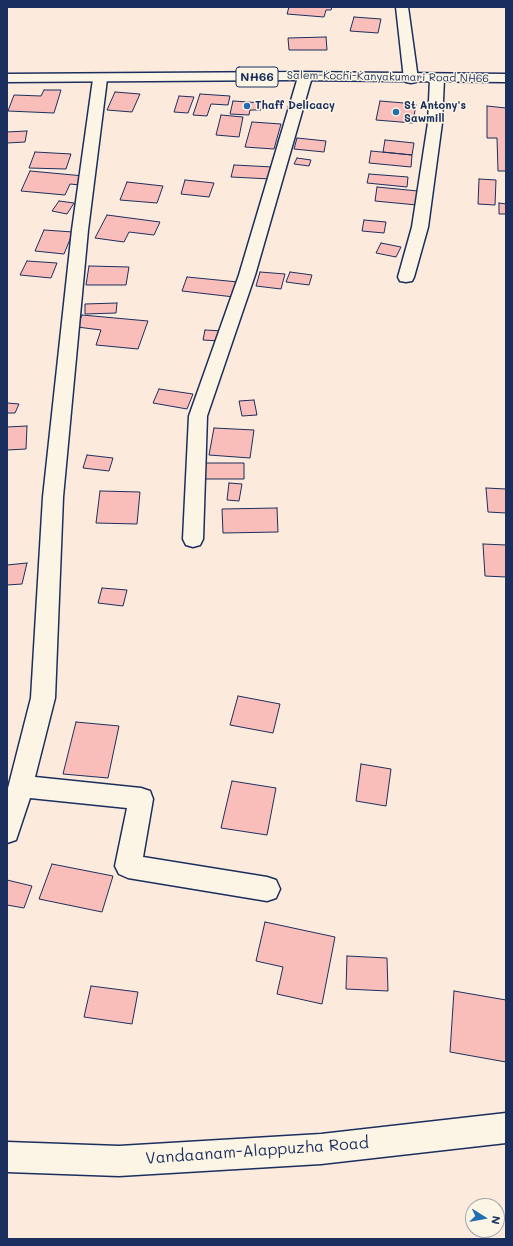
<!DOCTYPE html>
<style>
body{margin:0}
#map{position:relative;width:513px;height:1246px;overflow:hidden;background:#fceadc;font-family:Mali,sans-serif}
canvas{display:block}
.frame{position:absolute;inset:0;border:8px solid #1b2f5e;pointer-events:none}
.north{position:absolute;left:465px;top:1198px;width:40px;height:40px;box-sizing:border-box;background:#fcf5e5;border:1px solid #a2a6af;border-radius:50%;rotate:101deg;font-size:11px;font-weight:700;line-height:16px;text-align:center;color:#1b2f5e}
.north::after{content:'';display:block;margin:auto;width:14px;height:18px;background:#1f6fb2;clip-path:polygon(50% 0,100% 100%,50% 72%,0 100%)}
</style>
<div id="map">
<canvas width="513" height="1246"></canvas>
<div class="frame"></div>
<div class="north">N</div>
</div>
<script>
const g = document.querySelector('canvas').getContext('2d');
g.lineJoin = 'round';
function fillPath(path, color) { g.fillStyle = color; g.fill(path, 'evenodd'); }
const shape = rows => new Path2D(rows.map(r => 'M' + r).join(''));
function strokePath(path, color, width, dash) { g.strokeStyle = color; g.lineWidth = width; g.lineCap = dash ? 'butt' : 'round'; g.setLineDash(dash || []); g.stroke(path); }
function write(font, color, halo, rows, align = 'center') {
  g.font = font + ' Mali,sans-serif'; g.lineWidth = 3; g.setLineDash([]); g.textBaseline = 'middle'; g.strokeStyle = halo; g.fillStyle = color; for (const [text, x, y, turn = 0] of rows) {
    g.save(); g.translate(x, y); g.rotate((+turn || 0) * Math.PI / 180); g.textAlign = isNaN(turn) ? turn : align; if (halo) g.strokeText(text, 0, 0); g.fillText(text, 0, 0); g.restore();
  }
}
const building = shape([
 [289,7,332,7,331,10,326,10,324,17,287,14,289,7],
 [354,17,381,19,378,33,350,31,354,17],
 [326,37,327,50,289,50,288,38,326,37],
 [44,90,61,90,54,113,8,111,14,95,41,96,44,90],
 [115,92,140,94,132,112,107,110,115,92],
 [200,94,230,96,228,105,211,104,207,116,193,115,200,94],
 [179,96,194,97,188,113,174,112,179,96],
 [233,101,263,103,261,110,250,110,249,115,230,114,233,101],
 [380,101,416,104,413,123,376,120,380,101],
 [487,106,506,108,506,171,498,171,497,138,487,138,487,106],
 [221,115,243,117,239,137,216,135,221,115],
 [252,122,281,124,274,149,245,147,252,122],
 [27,131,25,142,7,143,7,132,27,131],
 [297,138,326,141,324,152,294,149,297,138],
 [385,140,414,143,412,155,383,152,385,140],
 [371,151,412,155,411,167,369,163,371,151],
 [35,152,71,154,66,169,29,168,35,152],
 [297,158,311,160,309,166,294,164,297,158],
 [234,165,273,167,271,179,231,177,234,165],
 [30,171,84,176,80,185,70,184,65,195,21,191,30,171],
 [369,174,408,177,407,187,367,183,369,174],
 [479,179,496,180,495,205,478,204,479,179],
 [185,180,214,183,209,197,181,194,185,180],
 [127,182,163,186,157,203,120,200,127,182],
 [377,187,418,191,417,205,375,201,377,187],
 [59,201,74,203,67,214,52,211,59,201],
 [499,203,506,204,506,214,499,214,499,203],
 [107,215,160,222,154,235,129,232,124,242,95,238,107,215],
 [364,220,386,222,384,233,362,231,364,220],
 [44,230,73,232,64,254,35,251,44,230],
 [381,243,401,247,396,257,376,253,381,243],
 [27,261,57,263,51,278,20,275,27,261],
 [89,266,129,267,126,285,86,285,89,266],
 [260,272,285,274,281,289,256,286,260,272],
 [290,272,312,275,309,285,286,282,290,272],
 [187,277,238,282,234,297,182,291,187,277],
 [117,303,116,313,85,314,85,304,117,303],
 [82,315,148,321,138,349,96,345,101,330,77,327,82,315],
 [205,330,223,331,221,341,203,340,205,330],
 [159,389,193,394,187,409,153,403,159,389],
 [254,400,257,415,242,416,239,401,254,400],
 [7,403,19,404,15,413,7,413,7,403],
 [27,426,26,449,7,450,7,427,27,426],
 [214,428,254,430,250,458,209,455,214,428],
 [87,455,113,458,109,471,83,468,87,455],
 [205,463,244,463,244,479,204,479,205,463],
 [229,483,242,484,239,501,227,500,229,483],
 [486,488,506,489,506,513,488,512,486,488],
 [100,491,140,492,137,524,96,523,100,491],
 [277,508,278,532,223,533,222,509,277,508],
 [483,544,506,545,506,577,485,576,483,544],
 [27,563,22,584,7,585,7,565,27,563],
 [102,588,127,590,123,606,98,603,102,588],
 [238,696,280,704,273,733,230,725,238,696],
 [76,722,119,726,108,778,63,774,76,722],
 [361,764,391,769,386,806,356,801,361,764],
 [232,781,276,788,267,835,221,828,232,781],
 [52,864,113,876,102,912,39,899,52,864],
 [7,880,32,886,24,908,7,905,7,880],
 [265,922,335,937,322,1004,277,994,283,967,256,961,265,922],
 [347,956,387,958,388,991,346,989,347,956],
 [91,986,138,992,132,1024,84,1017,91,986],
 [454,991,506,1000,506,1062,450,1052,454,991]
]);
fillPath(building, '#fabeba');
strokePath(building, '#1b2f5e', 1);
const minor = shape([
 [396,7,408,7,418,79,416,82,411,83,406,82,404,79,396,7],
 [305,73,310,74,312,77,255,275,207,416,203,539,200,545,193,547,186,545,183,539,189,416,239,275,298,77,300,74,305,73],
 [100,75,105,76,107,79,88,230,63,497,55,698,35,777,141,788,150,791,153,799,143,857,267,877,276,880,280,889,276,898,267,901,128,878,119,874,115,866,127,808,30,798,16,840,7,843,7,792,31,698,43,497,72,230,93,79,95,76,100,75],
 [437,75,442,76,444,79,442,123,428,227,414,277,412,281,406,282,400,281,398,277,412,227,428,123,430,79,432,76,437,75]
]);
const major = shape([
 [506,1113,506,1143,321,1164,119,1176,7,1172,7,1142,119,1146,321,1134,506,1113]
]);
const highway = shape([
 [292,72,506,74,506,82,292,80,7,82,7,74,292,72]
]);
strokePath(minor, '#1b2f5e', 3);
strokePath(major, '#1b2f5e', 3);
strokePath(highway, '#1b2f5e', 3);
fillPath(minor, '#fcf5e5');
fillPath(major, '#fcf5e5');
fillPath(highway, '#fcf5e5');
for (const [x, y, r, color] of [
 [247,106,4,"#1f6fb2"],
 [396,112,4,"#1f6fb2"]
]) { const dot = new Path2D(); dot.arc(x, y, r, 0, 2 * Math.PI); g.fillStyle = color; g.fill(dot); strokePath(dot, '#fcf5e5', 1.5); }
write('11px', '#1b2f5e', '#fcf5e5', [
 ["Salem-Kochi-Kanyakumari Road NH66",388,77,1]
]);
write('bold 11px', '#1b2f5e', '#fcf5e5', [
 ["Thaff Delicacy",255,106],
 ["St Antony's",404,106],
 ["Sawmill",404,119]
], 'left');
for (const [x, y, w] of [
 [257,77,42]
]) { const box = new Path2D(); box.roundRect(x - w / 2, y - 10, w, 20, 3); g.fillStyle = '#fcf5e5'; g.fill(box); strokePath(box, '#1b2f5e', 1); }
write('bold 12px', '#1b2f5e', null, [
 ["NH66",257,77]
]);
write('16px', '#1b2f5e', '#fcf5e5', [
 ["Vandaanam-Alappuzha Road",257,1151,-4]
]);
</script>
